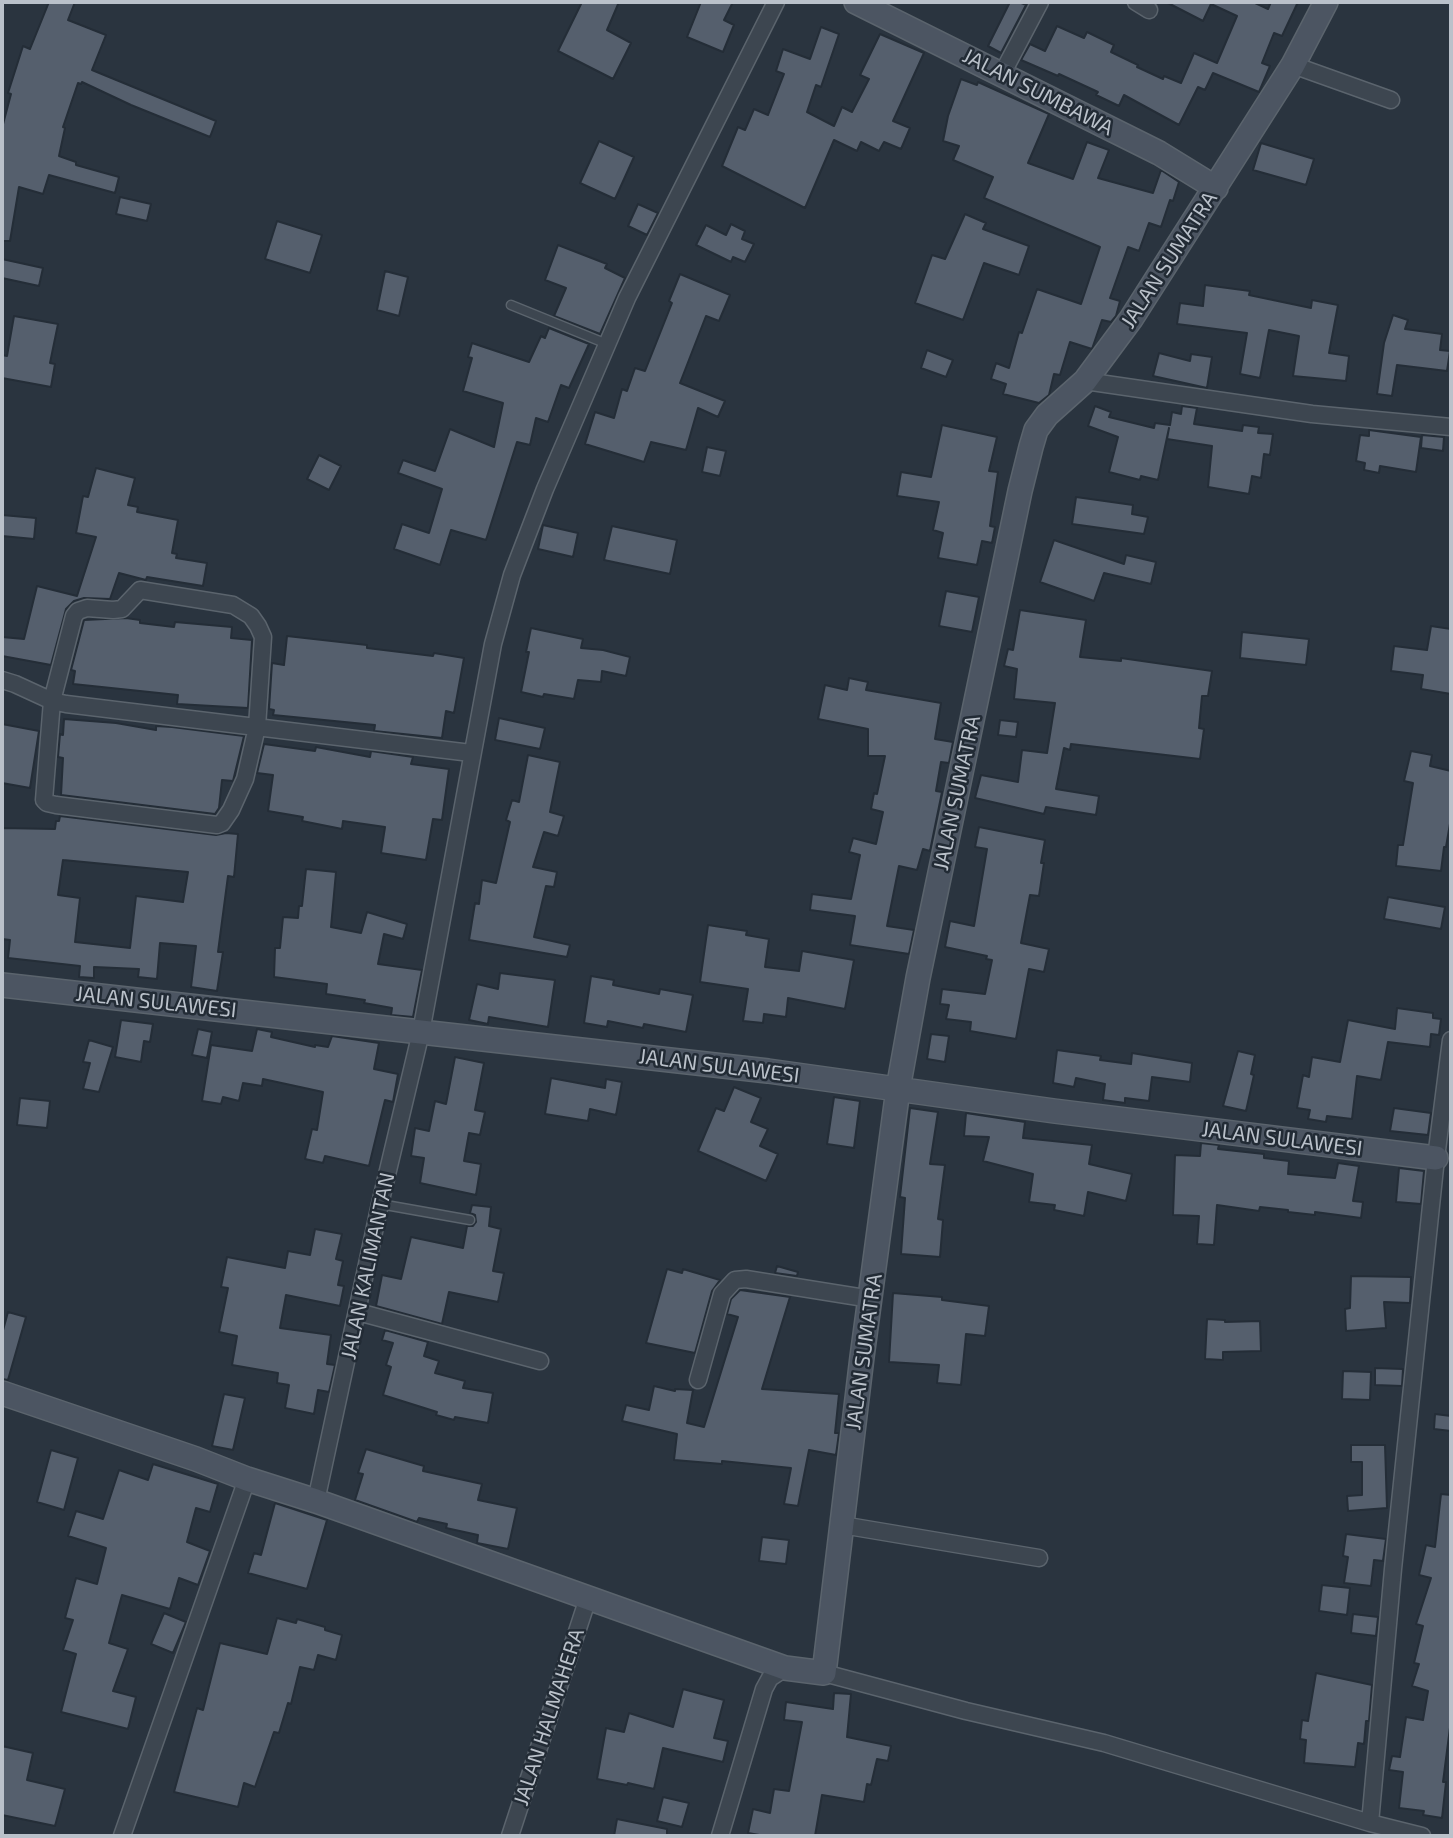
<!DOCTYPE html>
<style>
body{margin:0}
#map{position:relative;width:1453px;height:1838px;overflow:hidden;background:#2a343f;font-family:"Exo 2",sans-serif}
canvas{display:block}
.frame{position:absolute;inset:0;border:4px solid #bac1ca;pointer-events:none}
</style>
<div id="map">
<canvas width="1453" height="1838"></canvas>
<div class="frame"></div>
</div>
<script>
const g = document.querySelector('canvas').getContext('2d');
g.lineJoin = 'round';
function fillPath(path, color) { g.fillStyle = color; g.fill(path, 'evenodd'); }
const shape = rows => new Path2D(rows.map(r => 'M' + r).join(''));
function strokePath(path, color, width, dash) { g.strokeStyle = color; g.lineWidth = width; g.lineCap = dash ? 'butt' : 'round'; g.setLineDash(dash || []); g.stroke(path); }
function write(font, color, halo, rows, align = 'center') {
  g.font = font + ' "Exo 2",sans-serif'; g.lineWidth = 5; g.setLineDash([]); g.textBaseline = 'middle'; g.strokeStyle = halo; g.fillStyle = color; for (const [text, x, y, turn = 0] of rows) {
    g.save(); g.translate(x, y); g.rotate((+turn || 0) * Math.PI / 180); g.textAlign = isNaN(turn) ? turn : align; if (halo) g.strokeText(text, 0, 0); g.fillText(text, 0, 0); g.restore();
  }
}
const building = shape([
 [49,2,75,2,68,20,106,35,92,70,216,121,210,137,131,105,82,82,81,84,78,83,63,127,65,128,59,156,76,162,76,165,119,177,115,193,49,175,43,194,19,187,10,241,2,241,2,128,11,94,8,93,23,46,30,49,49,2],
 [582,2,619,2,607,30,631,43,613,79,558,51,582,2],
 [701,2,733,2,724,20,734,25,723,52,687,37,701,2],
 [1010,2,1019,2,1026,5,1001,53,988,46,1010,2],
 [1166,2,1253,2,1268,9,1271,2,1298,2,1282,36,1274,33,1262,63,1270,66,1259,92,1213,73,1205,90,1198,87,1179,125,1124,95,1119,106,1096,95,1098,92,1059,74,1058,76,1021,60,1030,44,1045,51,1057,26,1084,38,1087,32,1114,45,1111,52,1138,65,1137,67,1163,79,1164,76,1181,83,1194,53,1217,63,1237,16,1211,4,1203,21,1166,2],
 [821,27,839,34,821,87,816,85,807,112,834,126,842,107,852,112,869,79,860,75,880,34,924,53,893,121,910,128,901,149,884,142,879,151,861,142,857,151,834,140,805,208,722,166,738,127,745,130,754,109,768,115,784,74,776,71,783,49,810,59,821,27],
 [961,79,977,85,978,82,1049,114,1028,163,1073,179,1087,142,1109,150,1098,178,1153,193,1161,170,1179,182,1173,201,1170,200,1161,227,1149,223,1139,251,1128,247,1110,298,1120,301,1116,316,1111,322,1102,320,1092,349,1070,342,1060,375,1054,374,1049,395,1039,403,1003,394,1006,384,991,379,996,363,1009,368,1019,332,1022,333,1037,289,1081,304,1100,247,984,198,993,177,953,160,959,146,943,141,948,116,961,79],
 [599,141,634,157,615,199,580,183,599,141],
 [1261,143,1314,159,1306,185,1253,170,1261,143],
 [120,197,151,204,147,221,116,214,120,197],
 [638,204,658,213,647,235,628,226,638,204],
 [965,214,986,223,983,229,1029,246,1019,275,984,263,963,320,915,303,932,255,945,259,965,214],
 [277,221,322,235,310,273,265,259,277,221],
 [731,224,745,231,742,239,754,244,745,262,733,257,731,262,696,245,706,225,726,235,731,224],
 [558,245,607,264,605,268,625,278,600,334,554,316,566,288,545,280,558,245],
 [2,259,43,268,39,286,2,278,2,259],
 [385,271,408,277,399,316,377,310,385,271],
 [680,274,730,295,719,321,706,316,680,383,725,401,718,417,698,408,686,450,651,442,644,462,585,444,595,412,614,418,622,389,627,391,635,368,645,371,672,303,669,301,680,274],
 [1205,285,1250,291,1249,295,1311,308,1312,300,1338,305,1329,353,1349,356,1346,381,1293,376,1299,336,1269,330,1260,378,1240,374,1247,333,1177,324,1180,303,1203,306,1205,285],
 [1393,315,1408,320,1405,329,1442,334,1440,350,1450,351,1447,371,1397,365,1392,396,1377,394,1384,343,1393,315],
 [14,316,58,324,50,363,55,364,51,387,2,378,2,355,7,356,14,316],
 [549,328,589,344,569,388,561,385,548,422,536,418,530,445,517,442,486,540,451,530,440,565,394,549,402,524,429,533,442,489,398,473,403,460,435,471,450,429,494,447,503,403,463,391,472,358,468,357,472,343,529,362,541,336,545,338,549,328],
 [927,350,953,360,946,377,921,368,927,350],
 [1159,353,1190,361,1191,354,1212,357,1207,388,1153,376,1159,353],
 [1095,406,1111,412,1109,417,1154,428,1155,423,1170,425,1172,412,1181,414,1182,406,1197,408,1194,424,1242,431,1243,425,1259,427,1258,433,1273,434,1270,455,1264,454,1261,478,1252,476,1249,494,1208,487,1212,446,1167,439,1169,428,1158,480,1141,476,1140,480,1109,472,1118,437,1088,426,1095,406],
 [942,425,997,437,989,471,998,472,990,526,995,527,992,543,982,541,977,565,938,558,943,533,933,530,939,502,897,496,901,472,931,477,942,425],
 [1369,430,1421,437,1416,472,1380,466,1379,473,1364,470,1365,463,1356,461,1360,435,1369,436,1369,430],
 [1422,435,1444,437,1443,451,1421,448,1422,435],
 [707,447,726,451,720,476,702,472,707,447],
 [319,455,341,466,329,490,307,479,319,455],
 [96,468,135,478,128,505,138,507,137,512,178,520,172,553,177,554,176,558,207,563,203,586,147,577,146,580,119,573,110,599,84,598,74,601,66,609,51,665,2,656,2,637,24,639,37,586,77,596,96,537,76,533,83,496,88,497,96,468],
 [1076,497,1133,505,1132,514,1148,517,1144,534,1072,524,1076,497],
 [2,515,36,518,34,539,2,536,2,515],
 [543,525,578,533,573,557,538,549,543,525],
 [612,526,677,540,670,574,604,560,612,526],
 [1054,540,1124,564,1126,555,1156,562,1151,584,1104,573,1094,601,1040,582,1054,540],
 [946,591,979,597,972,632,939,626,946,591],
 [1020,610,1086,620,1080,657,1121,661,1121,658,1212,671,1208,696,1202,696,1199,728,1204,729,1200,759,1071,744,1070,750,1064,748,1056,789,1099,796,1096,815,1046,807,1044,814,975,798,981,775,1018,782,1022,750,1047,753,1055,703,1014,699,1017,669,1004,666,1008,649,1013,650,1020,610],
 [126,618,140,620,140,623,174,627,175,622,232,627,231,638,252,640,248,708,177,704,178,695,73,684,75,671,71,670,84,620,126,618],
 [1431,626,1451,629,1451,694,1421,689,1423,675,1391,671,1394,646,1427,650,1431,626],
 [531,628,583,639,581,648,603,650,630,657,626,676,602,671,601,682,578,680,574,699,544,694,543,697,521,692,529,652,526,652,531,628],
 [1242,632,1309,639,1306,665,1240,658,1242,632],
 [287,636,367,645,367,648,433,656,434,653,464,658,454,713,446,711,442,738,374,731,375,725,273,715,274,710,269,709,272,663,284,665,287,636],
 [849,678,868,682,866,690,941,703,935,739,953,742,949,763,941,762,936,791,942,792,930,851,923,849,917,870,899,866,887,926,914,930,909,954,850,945,855,916,810,910,812,894,851,899,860,855,849,852,853,838,876,844,883,812,871,809,874,793,877,794,885,756,868,756,868,729,818,719,825,685,847,690,849,678],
 [499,718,545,728,540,749,495,740,499,718],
 [64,719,116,723,156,730,156,726,172,727,244,736,233,781,222,780,219,808,215,814,61,795,63,758,58,757,60,734,63,735,64,719],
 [1000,720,1018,722,1016,737,998,735,1000,720],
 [2,724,39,731,30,788,2,783,2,724],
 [264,744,315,751,316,747,370,757,371,751,413,757,411,764,449,769,442,820,433,819,426,860,381,853,385,827,343,821,342,829,302,821,303,817,268,811,273,775,257,773,264,744],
 [1411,751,1432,755,1430,766,1451,771,1451,818,1446,847,1444,847,1441,871,1396,866,1398,845,1403,845,1413,783,1404,781,1411,751],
 [528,755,560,762,550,812,564,816,558,836,544,832,533,867,557,872,554,887,546,886,534,937,570,945,567,957,469,940,475,903,479,904,482,880,496,883,510,822,506,820,512,800,519,802,528,755],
 [60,816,216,835,226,833,238,834,234,877,228,876,218,952,223,952,217,991,191,987,196,946,160,943,157,979,138,977,139,969,94,967,94,978,79,977,80,966,8,958,10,940,2,939,2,828,55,829,56,821,59,821,60,816],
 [63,860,188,872,183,902,136,896,130,948,75,942,80,898,58,895,63,860],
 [979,827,1045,840,1041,863,1044,863,1039,896,1030,895,1021,943,1049,949,1044,972,1029,969,1016,1039,970,1031,971,1022,946,1019,949,1005,940,1004,942,989,985,994,992,960,986,959,987,956,945,947,950,921,974,926,987,849,975,847,979,827],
 [306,869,336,872,331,927,361,933,367,912,407,924,403,939,384,934,378,964,422,970,413,1017,391,1015,392,1008,364,1003,365,1000,326,994,327,984,274,977,275,948,280,948,283,917,298,918,299,906,302,906,306,869],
 [1388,897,1445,907,1441,929,1384,919,1388,897],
 [708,925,747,931,746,935,769,939,765,967,799,971,802,951,854,960,845,1009,788,998,786,1017,764,1014,763,1023,743,1021,748,989,700,982,708,925],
 [500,973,555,980,548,1027,489,1017,488,1024,469,1020,477,984,498,989,500,973],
 [591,976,614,980,613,985,659,994,660,989,693,995,686,1032,644,1024,643,1028,608,1021,607,1027,584,1023,591,976],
 [1397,1008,1433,1013,1433,1018,1441,1019,1439,1035,1431,1034,1430,1047,1388,1042,1381,1080,1357,1076,1352,1119,1327,1116,1326,1122,1308,1119,1310,1110,1297,1108,1303,1075,1309,1077,1312,1057,1340,1062,1348,1020,1395,1029,1397,1008],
 [121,1020,153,1024,150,1042,144,1041,141,1062,115,1057,121,1020],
 [198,1029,212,1032,207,1058,192,1055,198,1029],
 [257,1029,272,1032,271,1037,315,1047,315,1045,328,1047,332,1036,379,1043,374,1069,398,1074,393,1102,385,1100,369,1166,325,1156,323,1163,305,1159,312,1129,317,1130,323,1092,263,1079,262,1086,243,1083,239,1101,223,1097,221,1104,202,1101,211,1045,252,1051,257,1029],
 [931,1034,949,1036,945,1062,927,1059,931,1034],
 [89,1040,113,1047,99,1092,83,1089,90,1063,83,1062,89,1040],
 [1057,1050,1101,1056,1100,1060,1131,1064,1132,1053,1192,1063,1190,1082,1152,1077,1149,1101,1125,1098,1125,1103,1103,1100,1105,1084,1076,1078,1074,1087,1053,1083,1057,1050],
 [1238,1051,1255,1055,1251,1074,1254,1075,1246,1111,1223,1106,1238,1051],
 [455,1057,484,1063,475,1110,485,1112,480,1135,469,1133,464,1161,481,1164,476,1195,420,1183,424,1158,411,1156,415,1128,429,1131,435,1101,446,1104,455,1057],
 [551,1078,605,1088,606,1079,622,1082,616,1115,590,1109,588,1121,545,1114,551,1078],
 [734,1087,761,1098,751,1122,768,1129,760,1146,778,1154,766,1181,698,1151,716,1108,724,1111,734,1087],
 [834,1097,860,1101,854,1148,827,1144,834,1097],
 [20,1098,50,1101,47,1128,17,1125,20,1098],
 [910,1108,938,1112,930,1164,945,1165,938,1219,943,1220,940,1257,901,1254,905,1198,900,1197,910,1108],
 [1394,1108,1431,1113,1428,1135,1390,1131,1394,1108],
 [966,1113,1025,1122,1023,1138,1092,1145,1089,1164,1132,1174,1126,1201,1088,1192,1084,1216,1054,1210,1055,1205,1029,1202,1033,1174,983,1161,989,1137,964,1136,966,1113],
 [1201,1143,1219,1145,1218,1149,1264,1154,1264,1158,1289,1161,1288,1174,1335,1178,1338,1163,1359,1166,1353,1201,1363,1202,1361,1218,1315,1212,1315,1215,1288,1212,1288,1210,1260,1207,1259,1211,1217,1205,1214,1245,1197,1244,1199,1216,1173,1215,1174,1186,1175,1155,1200,1156,1201,1143],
 [1399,1168,1424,1171,1421,1204,1396,1202,1399,1168],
 [472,1205,491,1207,489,1226,501,1229,493,1271,504,1273,498,1302,449,1292,442,1324,376,1306,382,1275,401,1279,411,1237,463,1248,467,1226,473,1226,476,1222,475,1215,470,1213,472,1205],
 [315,1229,342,1234,336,1259,343,1261,338,1285,344,1286,340,1306,286,1295,280,1328,331,1335,327,1364,335,1365,329,1392,318,1390,314,1414,285,1408,289,1385,277,1383,278,1373,232,1365,237,1336,219,1332,228,1288,221,1287,227,1257,285,1268,288,1251,310,1255,315,1229],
 [777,1266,798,1272,797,1276,775,1273,777,1266],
 [667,1269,682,1273,683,1269,720,1280,712,1291,695,1353,646,1343,667,1269],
 [1351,1276,1411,1277,1410,1303,1384,1302,1386,1328,1346,1331,1345,1309,1350,1308,1351,1276],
 [740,1290,790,1297,762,1389,839,1394,835,1433,839,1433,836,1455,809,1450,798,1506,784,1504,791,1468,722,1461,722,1464,674,1460,677,1434,622,1421,626,1405,649,1410,654,1386,675,1391,675,1389,693,1390,687,1423,704,1427,738,1317,727,1314,731,1299,740,1290],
 [893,1293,942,1297,942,1300,989,1306,985,1336,966,1334,961,1385,937,1383,939,1365,889,1362,893,1293],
 [8,1312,26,1317,8,1380,2,1379,2,1334,8,1312],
 [1207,1319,1225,1320,1225,1322,1260,1321,1261,1351,1223,1352,1223,1360,1205,1359,1207,1319],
 [385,1330,428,1342,424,1356,439,1361,435,1373,465,1381,463,1388,493,1393,488,1423,455,1417,454,1420,436,1415,437,1412,383,1395,391,1367,386,1365,393,1343,382,1340,385,1330],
 [1375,1368,1403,1369,1402,1386,1375,1385,1375,1368],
 [1343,1371,1371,1372,1370,1400,1342,1399,1343,1371],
 [224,1394,245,1398,233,1450,212,1446,224,1394],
 [1435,1414,1451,1416,1451,1431,1434,1429,1435,1414],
 [1351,1445,1385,1445,1387,1508,1348,1511,1347,1496,1362,1495,1362,1462,1351,1462,1351,1445],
 [366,1449,424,1466,423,1471,482,1484,478,1500,517,1508,508,1549,477,1543,478,1535,446,1528,447,1524,419,1518,417,1522,355,1500,363,1474,358,1473,366,1449],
 [51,1450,78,1458,64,1510,37,1502,51,1450],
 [153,1464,218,1484,210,1512,196,1508,187,1542,210,1551,198,1585,179,1578,170,1609,122,1595,109,1643,128,1649,113,1691,136,1697,128,1729,61,1712,76,1654,63,1650,73,1620,65,1618,76,1578,97,1584,106,1548,68,1536,76,1511,103,1519,119,1470,148,1480,153,1464],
 [1441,1494,1451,1495,1451,1720,1443,1782,1446,1782,1442,1818,1423,1815,1424,1811,1399,1808,1403,1772,1389,1770,1392,1756,1400,1757,1406,1717,1423,1720,1428,1691,1412,1686,1419,1664,1414,1663,1423,1626,1416,1624,1431,1578,1419,1575,1426,1545,1435,1547,1441,1494],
 [275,1503,327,1520,307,1589,248,1573,254,1553,261,1555,275,1503],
 [1346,1534,1386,1539,1383,1561,1374,1560,1371,1586,1344,1583,1348,1557,1343,1556,1346,1534],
 [762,1537,789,1540,786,1564,759,1561,762,1537],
 [1322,1585,1350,1588,1347,1615,1319,1611,1322,1585],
 [164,1613,186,1622,173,1653,151,1644,164,1613],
 [1353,1614,1378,1617,1376,1636,1351,1633,1353,1614],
 [277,1618,296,1623,297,1619,325,1627,325,1630,342,1635,336,1660,318,1655,314,1670,300,1667,291,1704,288,1703,279,1733,274,1732,255,1787,244,1783,238,1807,174,1792,197,1708,203,1710,220,1643,267,1654,277,1618],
 [1316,1673,1372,1685,1369,1721,1366,1721,1364,1744,1358,1743,1355,1767,1304,1763,1306,1740,1300,1739,1302,1720,1308,1721,1316,1673],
 [683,1689,724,1700,714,1738,728,1741,723,1762,663,1748,654,1789,628,1783,627,1785,597,1779,606,1728,624,1732,629,1713,673,1727,683,1689],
 [834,1693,851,1694,847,1737,891,1746,888,1761,877,1759,871,1785,867,1784,864,1802,822,1795,815,1836,765,1836,748,1833,753,1809,770,1813,774,1789,789,1791,802,1722,784,1720,786,1702,833,1709,834,1693],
 [2,1746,33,1753,27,1780,65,1789,55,1826,2,1815,2,1746],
 [663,1797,689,1803,682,1827,657,1821,663,1797],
 [617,1819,667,1829,667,1836,614,1836,617,1819]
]);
fillPath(building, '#555f6d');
strokePath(building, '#242d37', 2);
const lane = shape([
 [511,305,607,344],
 [380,1204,470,1220]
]);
const street = shape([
 [1136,2,1149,10],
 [1293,65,1391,100],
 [1002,74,1040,2],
 [1085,381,1312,414,1451,427],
 [140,590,233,605,251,616,258,626,263,637,257,727,245,779,231,810,222,823,217,825,56,805,47,803,44,800,52,701,74,616,78,611,87,608,113,610,122,609,140,590],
 [2,680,15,684,52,701,66,704,471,753],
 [358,1312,540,1361],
 [698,1380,722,1294,735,1280,746,1279,871,1299],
 [316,1501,380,1204,421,1032,493,644,512,575,545,489,627,298,776,2],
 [842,1525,1039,1558],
 [824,1673,966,1711,1104,1743,1370,1823,1422,1836],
 [1370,1823,1393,1569,1436,1158,1451,1040],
 [122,1836,247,1479],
 [510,1836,588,1598],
 [720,1836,764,1689,770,1678,785,1668]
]);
const secondary = shape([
 [856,2,1159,153,1216,188],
 [2,985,768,1071,1054,1111,1436,1158],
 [2,1393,196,1459,247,1479,316,1501,785,1668,824,1673,862,1357,898,1089,918,978,1020,491,1031,447,1036,430,1047,415,1085,381,1131,319,1293,65,1326,2]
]);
strokePath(lane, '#5b646d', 11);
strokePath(street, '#5b646d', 19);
strokePath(secondary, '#5b646d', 26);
strokePath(lane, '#3d4650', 8);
strokePath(street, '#3d4650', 16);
strokePath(secondary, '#4c5562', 23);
write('21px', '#bac1ca', '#222b35', [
 ["JALAN SUMBAWA",1038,92,27],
 ["JALAN SUMATRA",1169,260,-57],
 ["JALAN SUMATRA",957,793,-78],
 ["JALAN SULAWESI",156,1002,6],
 ["JALAN SULAWESI",719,1066,7],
 ["JALAN SULAWESI",1282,1139,7],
 ["JALAN KALIMANTAN",368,1266,-78],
 ["JALAN SUMATRA",864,1352,-82],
 ["JALAN HALMAHERA",549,1717,-72]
]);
</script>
